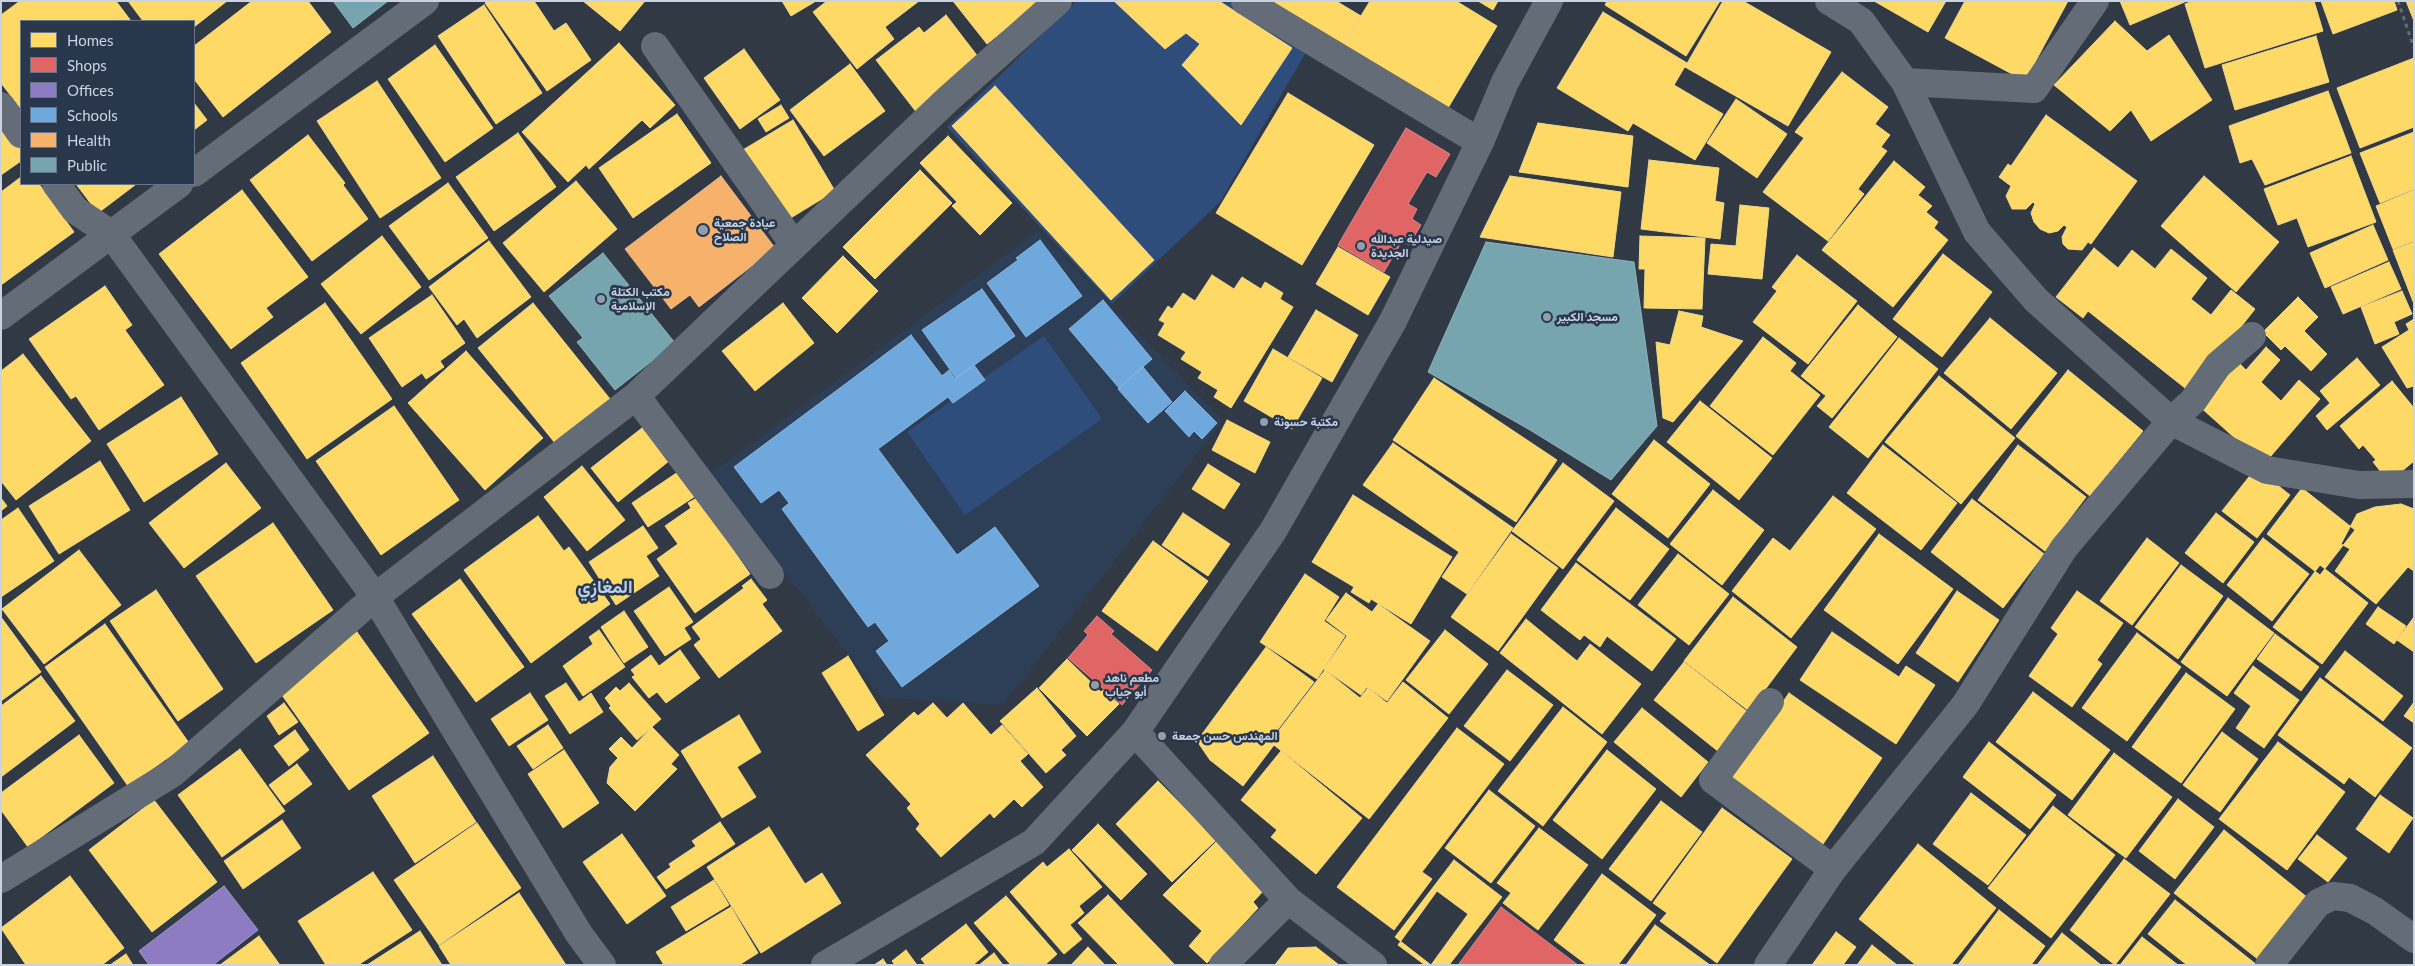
<!DOCTYPE html>
<meta charset="utf-8">
<style>
body{margin:0}
#map{position:relative;width:2415px;height:966px;overflow:hidden;background:#313945;font-family:Lato,sans-serif}
canvas{display:block}
.frame{position:absolute;inset:0;border:2px solid #cad3e1;pointer-events:none}
.legend{position:absolute;left:20px;top:20px;width:175px;height:165px;box-sizing:border-box;background:#29374d;border:1px solid #697588;margin:0;padding:6px 9px;list-style:none;font-size:15px;color:#cad3e1}
.legend li{display:flex;align-items:center;gap:10px;height:25px}
.legend b{width:25px;border:1px solid #697588}
</style>
<div id="map">
<canvas width="2415" height="966"></canvas>
<div class="frame"></div>
<ul class="legend">
<li><b style="height:14px;background:#ffd966"></b>Homes</li>
<li><b style="height:14px;background:#e06666"></b>Shops</li>
<li><b style="height:14px;background:#8e7cc3"></b>Offices</li>
<li><b style="height:14px;background:#6fa8dc"></b>Schools</li>
<li><b style="height:14px;background:#f6b26b"></b>Health</li>
<li><b style="height:14px;background:#76a5af"></b>Public</li>
</ul>
</div>
<script>
const g = document.querySelector('canvas').getContext('2d');
g.lineJoin = 'round';
function fillPath(path, color) { g.fillStyle = color; g.fill(path, 'evenodd'); }
const shape = rows => new Path2D(rows.map(r => 'M' + r).join(''));
function strokePath(path, color, width, dash) { g.strokeStyle = color; g.lineWidth = width; g.lineCap = dash ? 'butt' : 'round'; g.setLineDash(dash || []); g.stroke(path); }
function write(font, color, halo, rows, align = 'center') {
  g.font = font + ' Lato,Vazirmatn,sans-serif'; g.lineWidth = 5; g.setLineDash([]); g.textBaseline = 'middle'; g.strokeStyle = halo; g.fillStyle = color; for (const [text, x, y, turn = 0] of rows) {
    g.save(); g.translate(x, y); g.rotate((+turn || 0) * Math.PI / 180); g.textAlign = isNaN(turn) ? turn : align; if (halo) g.strokeText(text, 0, 0); g.fillText(text, 0, 0); g.restore();
  }
}
fillPath(shape([
 [1038,231,1223,420,1003,705,882,698,709,475]
]), '#2d3e57');
fillPath(shape([
 [1076,1,1228,1,1306,52,1220,202,1112,304,947,127],
 [1044,336,1102,419,965,515,907,432]
]), '#2e4d7b');
const homes = shape([
 [20,1,116,1,131,21,21,21,21,109,1,83,1,15,20,1],
 [128,1,227,1,194,27,194,21,143,21,128,1],
 [252,1,308,1,331,32,223,117,194,79,194,46,252,1],
 [487,1,534,1,554,31,566,23,591,60,547,91,485,3,487,1],
 [583,1,645,1,620,31,583,1],
 [782,1,816,1,791,16,782,1],
 [827,1,919,1,885,27,894,39,857,69,813,12,827,1],
 [953,1,1040,1,987,44,953,1],
 [1114,1,1219,1,1292,48,1241,125,1182,65,1200,44,1186,33,1165,49,1114,1],
 [1259,1,1336,1,1361,16,1340,50,1259,1],
 [1370,1,1456,1,1497,26,1445,113,1340,50,1370,1],
 [1478,1,1498,1,1493,10,1478,1],
 [1607,1,1720,1,1686,56,1605,5,1607,1],
 [1723,1,1743,1,1831,52,1788,126,1685,67,1723,1],
 [1874,1,1946,1,1928,32,1874,1],
 [1965,1,2068,1,2025,81,1945,38,1965,1],
 [2120,1,2187,1,2130,25,2120,1],
 [2193,1,2314,1,2323,31,2205,68,2185,4,2193,1],
 [2321,1,2394,1,2397,10,2333,34,2321,1],
 [2406,1,2414,1,2414,21,2406,1],
 [484,5,542,93,496,124,438,36,484,5],
 [1603,12,1687,63,1674,85,1723,114,1695,160,1633,123,1628,131,1557,88,1603,12],
 [946,15,982,62,917,113,876,60,919,27,924,33,946,15],
 [2115,21,2147,51,2169,35,2212,100,2151,141,2131,110,2110,131,2054,85,2115,21],
 [2316,36,2329,82,2235,110,2222,65,2316,36],
 [619,43,675,105,650,128,642,120,589,169,586,165,568,182,522,132,619,43],
 [435,45,493,128,445,162,388,79,435,45],
 [744,49,780,100,740,129,704,78,744,49],
 [2414,58,2414,127,2360,148,2337,88,2414,58],
 [850,64,885,111,824,156,790,110,850,64],
 [1842,72,1888,107,1875,124,1890,135,1881,147,1887,151,1858,189,1864,194,1828,241,1763,192,1804,138,1795,132,1842,72],
 [377,81,441,178,380,218,317,121,377,81],
 [995,86,1154,260,1111,300,952,126,995,86],
 [2328,91,2351,153,2265,185,2252,159,2240,163,2229,126,2328,91],
 [1288,93,1374,145,1302,265,1216,213,1288,93],
 [1736,99,1787,134,1757,178,1707,143,1736,99],
 [194,103,207,120,194,130,194,103],
 [781,105,789,118,766,132,758,119,781,105],
 [677,114,711,163,633,218,599,168,677,114],
 [2046,115,2137,181,2091,244,2088,242,2082,250,2068,249,2063,244,2062,237,2067,227,2064,225,2058,231,2049,233,2040,229,2034,222,2031,213,2035,204,2033,202,2026,209,2012,209,2006,196,2011,186,1999,177,2008,164,2011,166,2046,115],
 [1,118,21,146,21,161,1,175,1,118],
 [793,120,835,191,784,222,741,151,793,120],
 [1538,123,1633,136,1628,187,1519,172,1538,123],
 [2414,132,2414,189,2380,203,2360,153,2414,132],
 [518,133,556,187,494,231,456,177,518,133],
 [308,135,345,183,343,185,368,219,312,261,250,180,308,135],
 [948,136,1012,203,980,235,952,206,957,202,920,163,948,136],
 [2351,156,2376,222,2308,247,2297,218,2278,225,2264,189,2351,156],
 [1649,160,1719,168,1715,201,1724,203,1720,239,1641,229,1649,160],
 [1894,161,1925,187,1918,195,1932,206,1926,212,1938,222,1934,228,1948,240,1893,307,1822,250,1894,161],
 [920,170,952,203,875,279,843,247,920,170],
 [1510,176,1621,192,1613,257,1480,237,1510,176],
 [2204,176,2279,242,2236,292,2161,226,2204,176],
 [21,177,21,184,39,184,74,232,1,285,1,192,21,177],
 [576,181,617,229,544,292,503,243,576,181],
 [448,183,488,238,429,280,389,226,448,183],
 [76,184,134,184,135,185,98,213,76,184],
 [242,190,308,277,266,308,273,317,231,349,159,254,242,190],
 [2414,190,2414,241,2393,249,2376,206,2414,190],
 [1740,205,1769,208,1762,279,1708,274,1711,244,1736,246,1740,205],
 [2373,225,2388,260,2325,288,2310,253,2373,225],
 [382,236,421,287,361,334,321,284,382,236],
 [1640,236,1705,238,1702,309,1644,308,1645,269,1639,269,1640,236],
 [489,241,531,297,477,338,464,319,457,325,429,287,489,241],
 [2414,242,2414,304,2393,250,2414,242],
 [1338,247,1390,277,1368,315,1316,284,1338,247],
 [2094,248,2118,268,2132,250,2155,269,2171,249,2207,278,2191,299,2211,315,2231,290,2255,309,2190,392,2088,311,2083,318,2056,297,2094,248],
 [1943,254,1992,292,1942,357,1893,319,1943,254],
 [1797,255,1857,301,1808,364,1753,322,1777,291,1772,287,1797,255],
 [843,256,878,291,837,333,802,298,843,256],
 [2389,262,2401,289,2343,314,2331,287,2389,262],
 [1212,275,1234,289,1242,277,1261,289,1265,282,1283,293,1280,299,1293,307,1231,408,1214,397,1218,390,1198,378,1202,372,1181,359,1186,352,1158,335,1165,323,1159,320,1168,306,1172,309,1183,293,1195,301,1212,275],
 [105,286,132,325,125,330,164,385,99,430,76,396,71,399,29,339,105,286],
 [2402,291,2412,314,2394,322,2399,334,2375,344,2361,307,2402,291],
 [432,295,465,343,440,361,444,367,426,379,422,373,402,387,369,338,432,295],
 [2298,297,2318,317,2304,331,2327,354,2311,371,2285,346,2281,350,2263,332,2298,297],
 [325,303,392,399,307,459,241,363,325,303],
 [533,303,610,399,555,443,478,348,533,303],
 [783,303,814,343,755,391,722,351,783,303],
 [1858,305,1897,337,1832,418,1817,406,1826,396,1801,376,1858,305],
 [1316,310,1358,335,1332,382,1288,357,1316,310],
 [1679,311,1703,316,1701,327,1743,341,1673,422,1663,418,1656,342,1670,345,1679,311],
 [1990,318,2057,373,2011,429,1944,373,1990,318],
 [2414,319,2414,386,2407,388,2382,347,2409,330,2406,324,2414,319],
 [1763,337,1796,363,1790,371,1820,395,1773,455,1710,406,1763,337],
 [1899,338,1938,369,1868,458,1829,427,1899,338],
 [2266,347,2280,360,2261,382,2281,401,2299,380,2320,399,2264,464,2199,406,2238,362,2246,370,2266,347],
 [1273,349,1322,378,1292,429,1244,401,1273,349],
 [466,351,543,438,485,490,408,403,466,351],
 [23,354,91,441,16,500,1,481,1,371,23,354],
 [2357,358,2380,385,2327,430,2316,416,2330,403,2320,391,2357,358],
 [2068,370,2143,431,2090,496,2016,436,2068,370],
 [1939,376,2015,438,1961,504,1885,442,1939,376],
 [1434,378,1557,460,1516,522,1393,440,1434,378],
 [2392,381,2414,408,2414,461,2389,482,2373,462,2376,460,2363,445,2359,449,2340,426,2392,381],
 [181,397,218,454,144,502,107,444,181,397],
 [1700,401,1772,458,1739,500,1667,442,1700,401],
 [394,406,459,500,381,555,316,461,394,406],
 [1227,420,1270,442,1255,473,1212,450,1227,420],
 [642,428,669,461,618,502,591,468,642,428],
 [1654,440,1710,484,1668,538,1612,494,1654,440],
 [1393,443,1513,528,1467,594,1442,577,1459,552,1363,485,1393,443],
 [1883,445,1957,503,1921,550,1847,493,1883,445],
 [2018,445,2086,497,2045,551,1978,500,2018,445],
 [100,461,130,510,59,554,29,506,100,461],
 [226,463,261,508,184,568,149,523,226,463],
 [1563,463,1614,501,1563,569,1512,531,1563,463],
 [1208,464,1240,484,1224,509,1192,489,1208,464],
 [582,466,625,520,587,551,544,497,582,466],
 [2256,468,2290,495,2257,538,2222,511,2256,468],
 [681,470,697,495,648,527,632,503,681,470],
 [2302,488,2355,530,2320,575,2267,534,2302,488],
 [1713,490,1764,530,1722,585,1670,544,1713,490],
 [1353,495,1452,557,1411,624,1371,599,1369,603,1351,592,1354,587,1312,562,1353,495],
 [1833,496,1876,529,1791,638,1732,591,1773,538,1790,551,1833,496],
 [1,498,7,506,1,511,1,498],
 [697,498,750,574,695,613,657,559,678,544,665,526,691,508,688,503,697,498],
 [1972,499,2044,554,2003,608,1931,552,1972,499],
 [2401,504,2414,509,2414,571,2408,567,2376,604,2335,571,2350,549,2341,544,2357,514,2375,507,2401,504],
 [18,508,54,561,1,597,1,520,18,508],
 [1616,508,1669,549,1630,600,1577,560,1616,508],
 [1183,513,1230,544,1208,576,1162,545,1183,513],
 [2216,513,2254,542,2223,583,2185,553,2216,513],
 [538,516,564,551,569,547,610,604,531,663,464,570,538,516],
 [273,523,333,610,256,663,196,576,273,523],
 [643,526,658,548,646,556,659,576,616,605,589,562,643,526],
 [1511,534,1558,568,1498,651,1451,617,1511,534],
 [1879,534,1953,589,1898,664,1824,610,1879,534],
 [2147,538,2179,563,2132,625,2100,601,2147,538],
 [2263,538,2309,574,2272,621,2227,585,2263,538],
 [1153,541,1208,581,1157,651,1102,611,1153,541],
 [79,550,121,605,44,664,2,609,79,550],
 [1678,554,1729,594,1689,645,1638,605,1678,554],
 [1576,563,1676,639,1652,671,1607,636,1600,647,1584,635,1580,640,1541,610,1576,563],
 [2181,565,2223,596,2178,659,2135,627,2181,565],
 [2320,565,2368,603,2322,664,2273,627,2320,565],
 [1305,574,1339,597,1324,621,1345,636,1317,679,1260,642,1305,574],
 [460,579,524,667,476,702,412,614,460,579],
 [751,579,767,600,762,604,782,631,719,678,694,645,701,639,692,627,744,588,742,586,751,579],
 [669,587,693,622,684,628,691,639,665,656,634,611,669,587],
 [156,590,223,689,178,721,110,621,156,590],
 [1957,591,1999,620,1958,682,1916,653,1957,591],
 [2077,591,2123,623,2097,660,2102,664,2072,707,2029,676,2058,634,2051,628,2077,591],
 [1346,593,1372,612,1378,604,1430,641,1387,701,1367,687,1361,695,1324,669,1347,636,1326,620,1346,593],
 [1733,597,1797,647,1749,711,1684,661,1733,597],
 [2228,598,2274,633,2227,696,2181,662,2228,598],
 [2378,607,2406,626,2394,644,2366,624,2378,607],
 [624,611,648,647,624,663,601,627,624,611],
 [1,617,41,672,1,701,1,617],
 [2414,617,2414,652,2397,640,2414,617],
 [1526,619,1577,661,1590,644,1641,684,1602,734,1500,653,1526,619],
 [105,624,189,743,128,786,45,667,105,624],
 [599,630,625,667,583,696,563,666,593,644,589,637,599,630],
 [1445,630,1488,664,1449,714,1406,680,1445,630],
 [357,632,429,733,349,790,277,688,357,632],
 [1832,632,1899,677,1906,666,1935,685,1896,744,1800,680,1832,632],
 [2137,633,2181,667,2127,741,2082,708,2137,633],
 [2275,634,2319,667,2301,691,2257,659,2275,634],
 [1266,647,1314,682,1269,741,1274,745,1243,786,1210,760,1197,741,1266,647],
 [680,650,700,678,666,703,657,692,649,698,632,677,635,675,631,670,651,655,659,666,680,650],
 [2345,651,2403,696,2383,721,2325,677,2345,651],
 [848,656,884,715,858,731,822,673,848,656],
 [1067,659,1101,692,1103,690,1119,704,1087,736,1039,688,1067,659],
 [1684,662,1754,717,1724,756,1654,700,1684,662],
 [2253,666,2299,700,2264,748,2236,728,2251,706,2234,693,2253,666],
 [1325,670,1360,698,1368,688,1387,703,1403,682,1448,718,1369,819,1270,742,1325,670],
 [1507,670,1553,705,1510,761,1464,726,1507,670],
 [2186,673,2235,709,2181,783,2132,747,2186,673],
 [41,676,75,721,1,777,1,706,41,676],
 [2320,678,2412,748,2375,797,2349,777,2344,784,2278,735,2320,678],
 [566,683,579,702,591,693,603,712,570,734,545,696,566,683],
 [629,683,661,719,637,740,609,708,611,706,605,698,616,687,620,691,629,683],
 [1037,688,1076,736,1061,750,1066,755,1046,773,1000,721,1037,688],
 [2033,692,2110,750,2072,800,1996,742,2033,692],
 [530,693,548,720,509,746,491,719,530,693],
 [1789,693,1882,758,1823,844,1730,780,1789,693],
 [2414,702,2414,723,2404,716,2414,702],
 [284,703,298,722,279,735,267,716,284,703],
 [933,703,947,718,963,703,991,735,1002,725,1028,754,1020,761,1043,787,1022,807,1014,799,994,818,990,813,941,857,916,829,920,824,907,808,911,804,866,755,914,712,918,716,933,703],
 [1563,707,1607,742,1543,826,1498,791,1563,707],
 [1642,708,1708,762,1681,797,1614,742,1642,708],
 [739,715,761,752,737,767,756,797,722,818,681,751,739,715],
 [548,725,563,748,533,769,517,746,548,725],
 [652,727,679,755,671,764,677,769,635,811,607,783,610,767,618,758,609,749,621,737,632,748,652,727],
 [1457,728,1504,764,1422,872,1432,879,1394,930,1337,887,1457,728],
 [295,730,309,750,289,766,274,746,295,730],
 [2222,732,2258,759,2220,812,2183,785,2222,732],
 [79,735,114,783,28,847,1,810,1,793,79,735],
 [1989,742,2056,795,2030,829,1963,777,1989,742],
 [2278,742,2345,792,2287,870,2219,819,2278,742],
 [240,749,285,811,222,857,178,795,240,749],
 [564,750,599,803,563,828,528,774,564,750],
 [1607,750,1656,789,1602,859,1553,820,1607,750],
 [1281,751,1362,818,1316,874,1271,837,1277,830,1241,800,1281,751],
 [2114,753,2172,797,2126,858,2068,815,2114,753],
 [433,756,476,822,415,863,372,796,433,756],
 [297,764,312,784,284,805,269,785,297,764],
 [1158,781,1216,840,1172,882,1116,824,1158,781],
 [1489,790,1535,826,1491,883,1445,848,1489,790],
 [1971,793,2026,835,1988,885,1933,844,1971,793],
 [2380,795,2413,818,2389,853,2356,829,2380,795],
 [2178,799,2214,827,2175,879,2139,851,2178,799],
 [154,800,217,882,152,932,89,850,154,800],
 [1661,801,1702,832,1651,901,1609,869,1661,801],
 [2053,806,2115,855,2051,938,1988,888,2053,806],
 [1722,808,1792,859,1717,963,1660,921,1667,913,1653,903,1722,808],
 [282,820,301,848,243,889,224,861,282,820],
 [720,822,735,844,666,889,657,877,671,867,669,864,696,846,692,841,720,822],
 [477,823,521,888,439,945,394,880,477,823],
 [1098,824,1147,874,1121,900,1072,850,1098,824],
 [769,827,805,884,822,873,841,903,761,953,707,867,769,827],
 [1539,828,1588,865,1538,930,1503,903,1511,893,1497,883,1539,828],
 [2224,830,2308,898,2259,960,2174,893,2224,830],
 [622,834,666,896,627,924,583,862,622,834],
 [2317,835,2347,858,2328,882,2298,859,2317,835],
 [1216,842,1266,888,1253,902,1258,908,1207,963,1189,946,1202,931,1163,895,1216,842],
 [1918,844,1996,908,1951,965,1916,965,1859,919,1918,844],
 [1069,849,1102,887,1079,906,1084,913,1070,925,1082,939,1064,954,1010,892,1043,862,1047,867,1069,849],
 [2124,859,2170,894,2115,965,2070,930,2124,859],
 [1454,860,1502,897,1449,965,1431,965,1395,937,1454,860],
 [373,872,412,930,358,965,326,965,298,921,373,872],
 [1602,874,1656,915,1618,965,1587,965,1554,940,1602,874],
 [70,876,124,948,102,965,26,965,1,928,70,876],
 [714,880,729,905,686,931,671,907,714,880],
 [1437,891,1468,914,1431,965,1425,965,1398,945,1437,891],
 [519,893,566,965,451,965,439,946,519,893],
 [1108,895,1175,965,1119,965,1078,923,1108,895],
 [1006,896,1057,954,1045,965,1011,965,974,923,1006,896],
 [2175,900,2257,965,2187,965,2148,934,2175,900],
 [731,907,758,953,739,965,664,965,656,952,731,907],
 [1999,910,2045,946,2031,965,1958,965,1999,910],
 [966,924,988,952,973,965,926,965,921,959,966,924],
 [1655,925,1710,965,1626,965,1655,925],
 [420,931,442,965,367,965,420,931],
 [1836,932,1856,947,1843,965,1812,965,1836,932],
 [2062,933,2101,965,2037,965,2062,933],
 [259,936,280,965,220,965,259,936],
 [2142,937,2178,965,2120,965,2142,937],
 [1872,945,1897,965,1857,965,1872,945],
 [1088,947,1105,965,1071,965,1088,947],
 [1316,947,1339,965,1275,965,1288,948,1316,947],
 [906,950,917,965,895,965,892,961,906,950],
 [994,953,1003,965,979,965,994,953],
 [126,954,133,965,110,965,126,954],
 [883,959,887,965,874,965,883,959]
]);
fillPath(homes, '#ffd966');
strokePath(homes, '#efd78b', 1);
const shops = shape([
 [1406,128,1450,154,1436,177,1427,172,1408,204,1417,209,1412,219,1421,225,1409,245,1402,241,1384,272,1338,245,1406,128],
 [1097,616,1114,631,1111,634,1152,670,1122,705,1068,658,1088,635,1084,631,1097,616],
 [1501,907,1578,965,1458,965,1501,907]
]);
fillPath(shops, '#e06666');
strokePath(shops, '#d9878b', 1);
const offices = shape([
 [224,886,258,930,213,965,149,965,139,951,224,886]
]);
fillPath(offices, '#8e7cc3');
strokePath(offices, '#a096cc', 1);
const schools = shape([
 [1040,240,1082,296,1026,337,987,283,1018,260,1016,258,1040,240],
 [982,289,1015,336,956,378,922,330,982,289],
 [1103,300,1152,359,1119,388,1069,329,1103,300],
 [911,335,942,376,949,370,955,379,974,365,985,380,953,403,948,397,878,449,957,555,995,527,1039,586,902,687,876,651,889,641,875,622,868,627,782,509,789,503,779,490,761,503,734,467,911,335],
 [1143,367,1172,402,1148,423,1118,389,1143,367],
 [1185,391,1217,423,1202,439,1194,431,1189,437,1165,411,1185,391]
]);
fillPath(schools, '#6fa8dc');
strokePath(schools, '#8ab5de', 1);
const health = shape([
 [721,176,775,248,699,307,690,295,671,309,625,249,721,176]
]);
fillPath(health, '#f6b26b');
strokePath(health, '#e9bc8e', 1);
const public = shape([
 [333,1,388,1,353,28,333,1],
 [1486,242,1634,262,1657,426,1611,480,1530,430,1428,372,1486,242],
 [603,253,675,343,615,390,577,342,583,338,549,296,603,253]
]);
fillPath(public, '#76a5af');
strokePath(public, '#8fb3be', 1);
strokePath(shape([
 [2398,1,2414,48]
]), '#666c76', 3, [4, 4]);
strokePath(shape([
 [1245,1,1480,142],
 [1829,1,1861,21,1905,82,2034,89,2095,1],
 [655,46,794,245],
 [1,106,21,134],
 [194,173,425,1],
 [56,184,75,210,111,234,375,597,579,934,602,965],
 [1,316,179,184],
 [2252,336,2218,365,2193,401,2171,421,2267,470,2359,485,2414,484],
 [636,396,770,575],
 [1770,702,1713,780,1833,869],
 [1135,732,1288,900,1373,965],
 [1,879,173,773,375,597,636,396,948,99,1058,1],
 [825,965,1034,842,1135,732,1273,531,1393,321,1480,142,1505,82,1549,1],
 [1223,965,1288,900],
 [1768,965,1833,869,1965,705,2064,548,2171,421,2036,300,1977,232,1905,82],
 [2269,965,2318,903,2333,896,2350,898,2375,911,2414,939]
]), '#646c77', 28);
for (const [x, y, r, color] of [
 [703,230,6,"#949daa"],
 [1361,246,5,"#949daa"],
 [601,299,5,"#949daa"],
 [1547,317,5,"#949daa"],
 [1264,422,5,"#949daa"],
 [1095,685,5,"#949daa"],
 [1162,736,5,"#949daa"]
]) { const dot = new Path2D(); dot.arc(x, y, r, 0, 2 * Math.PI); g.fillStyle = color; g.fill(dot); strokePath(dot, '#29374d', 2); }
write('bold 12px', '#cad3e1', '#29374d', [
 ["عيادة جمعية",714,223],
 ["الصلاح",714,237],
 ["صيدلية عبدالله",1371,239],
 ["الجديدة",1371,253],
 ["مكتب الكتلة",611,292],
 ["الإسلامية",611,306],
 ["مسجد الكبير",1557,317],
 ["مكتبة حسونة",1274,422],
 ["مطعم ناهد",1105,678],
 ["أبو جياب",1105,692],
 ["المهندس حسن جمعة",1172,736]
], 'left');
write('bold 18px', '#bccee9', '#29374d', [
 ["المغازِي",605,587]
]);
</script>
